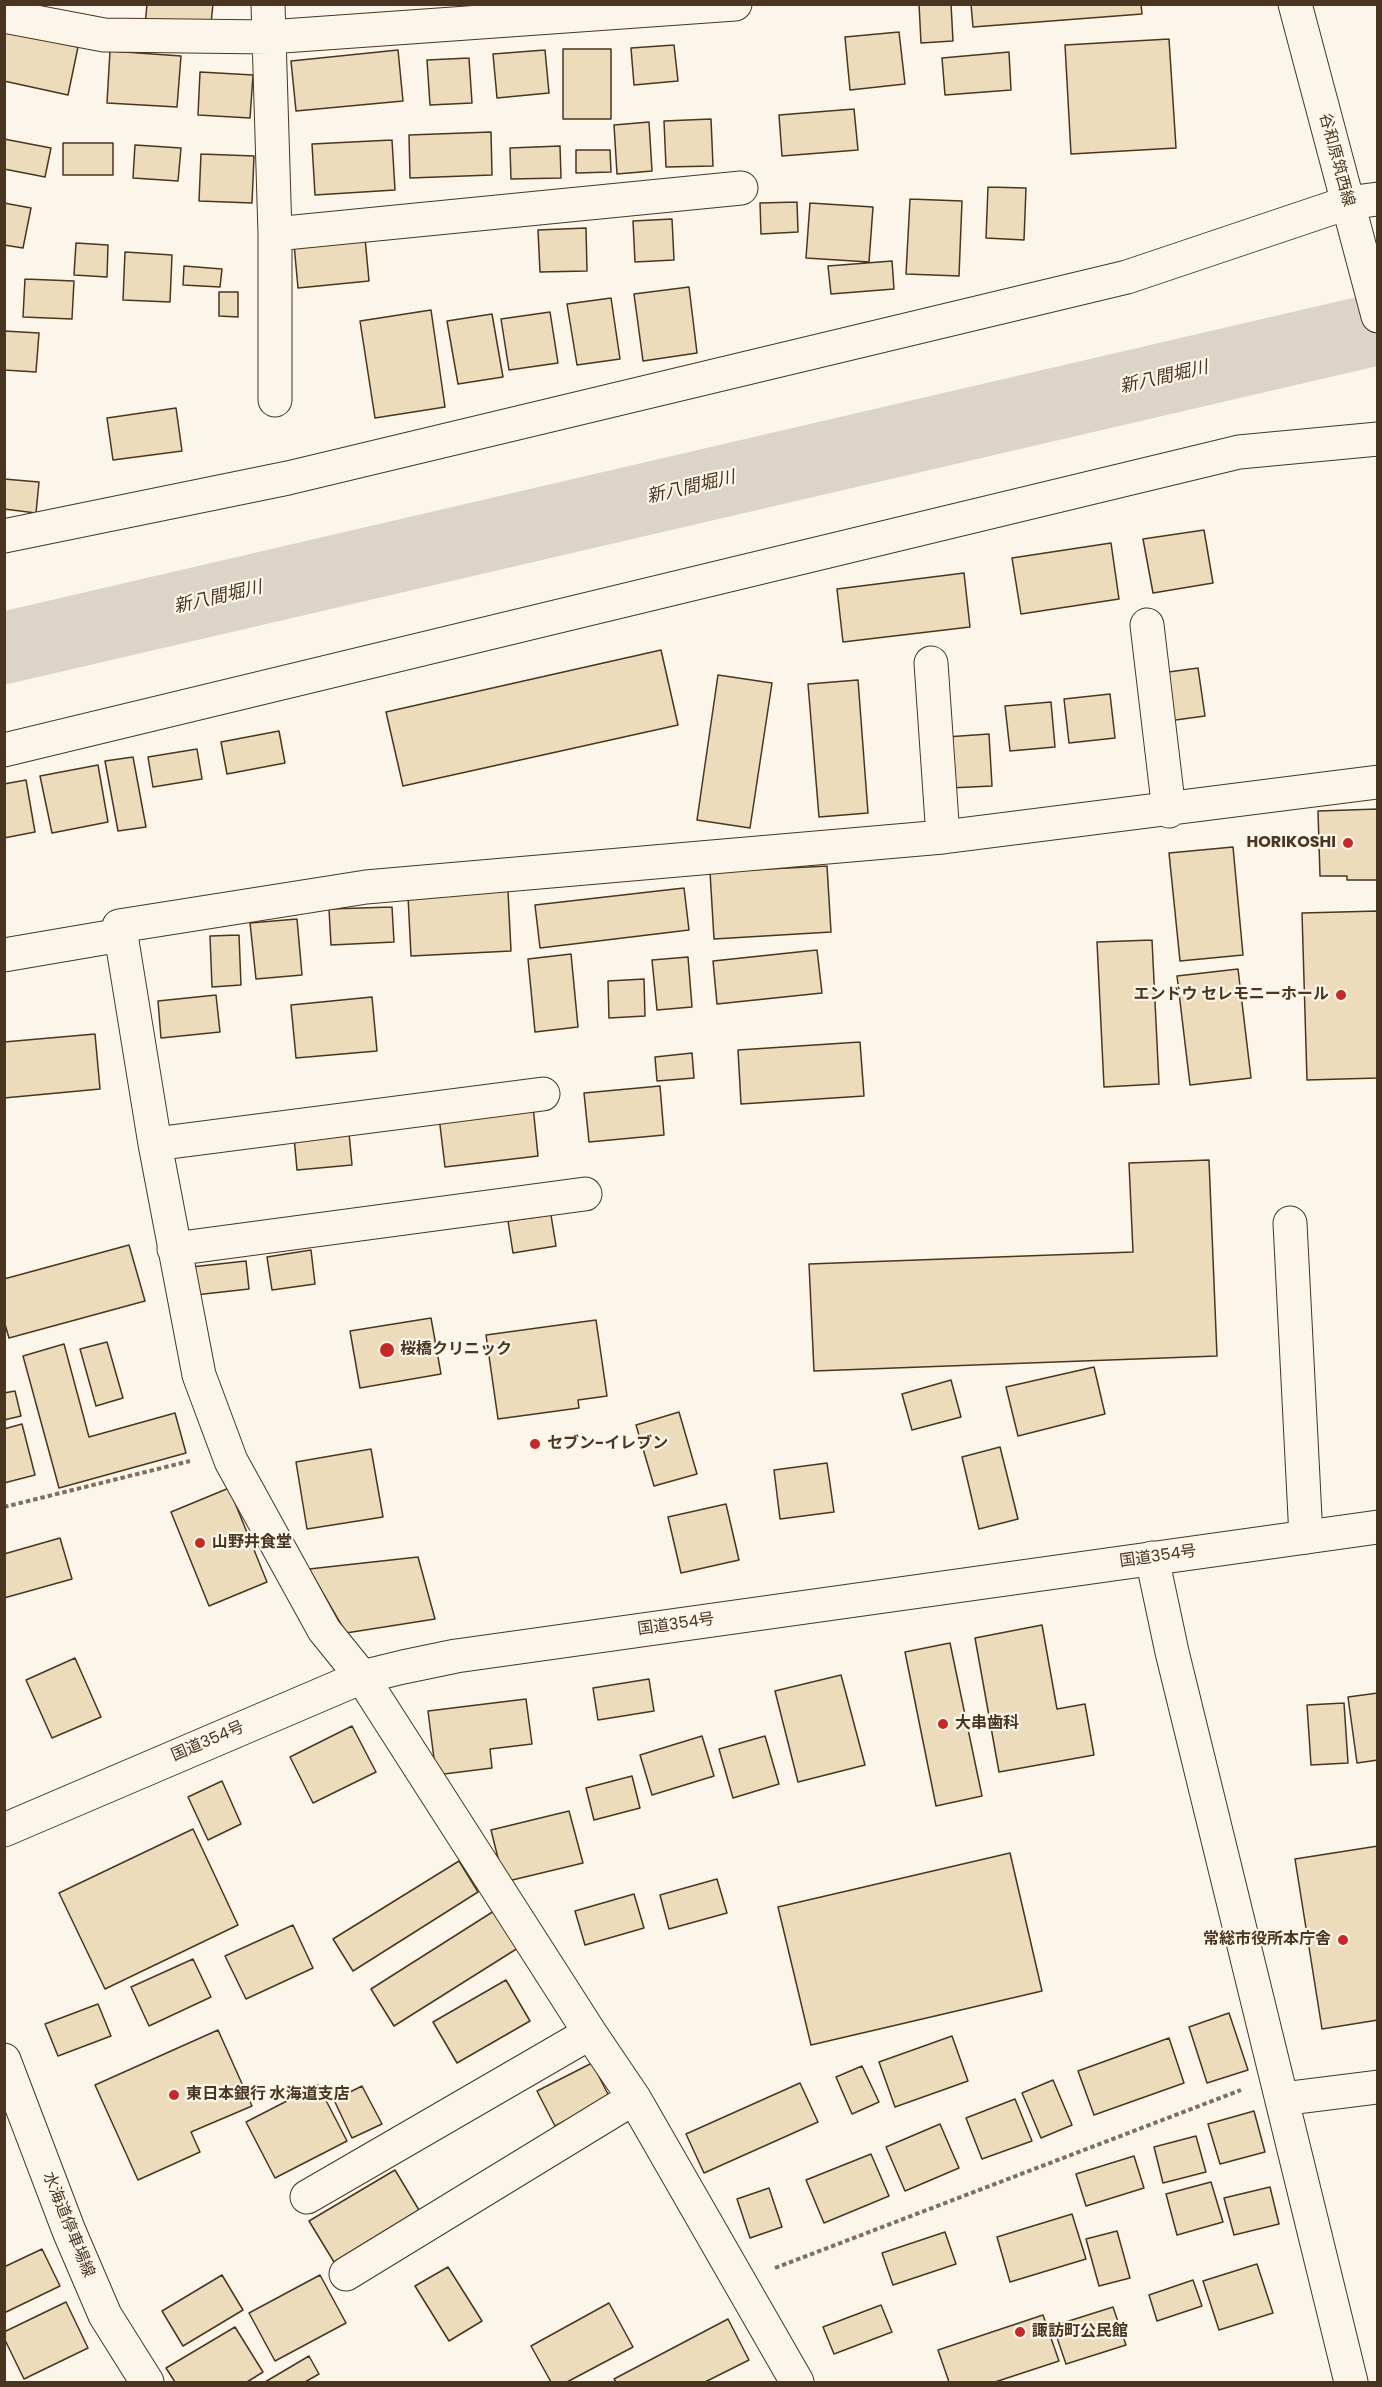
<!DOCTYPE html>
<meta charset="utf-8">
<style>
body{margin:0}
#map{position:relative;width:1382px;height:2387px;overflow:hidden;background:#fbf6e9;font-family:Poppins,sans-serif}
canvas{display:block}
.frame{position:absolute;inset:0;border:6px solid #4a3520;pointer-events:none}
</style>
<div id="map">
<canvas width="1382" height="2387"></canvas>
<div class="frame"></div>
</div>
<script>
const g = document.querySelector('canvas').getContext('2d');
g.lineJoin = 'round';
const shape = rows => new Path2D(rows.map(r => 'M' + r).join(''));
function strokePath(path, color, width, dash) { g.strokeStyle = color; g.lineWidth = width; g.lineCap = dash ? 'butt' : 'round'; g.setLineDash(dash || []); g.stroke(path); }
function fillPath(path, color) { g.fillStyle = color; g.fill(path, 'evenodd'); }
function write(font, color, halo, rows, align = 'center') {
  g.font = font + ' Poppins,"Noto Sans JP",sans-serif'; g.lineWidth = 4.5; g.setLineDash([]); g.textBaseline = 'middle'; g.strokeStyle = halo; g.fillStyle = color; for (const [text, x, y, turn = 0] of rows) {
    g.save(); g.translate(x, y); g.rotate((+turn || 0) * Math.PI / 180); g.textAlign = isNaN(turn) ? turn : align; if (halo) g.strokeText(text, 0, 0); g.fillText(text, 0, 0); g.restore();
  }
}
strokePath(shape([
 [4,648,1378,329]
]), '#dcd4c6', 72);
const building = shape([
 [147,4,213,4,210,33,145,26,147,4],
 [919,4,951,4,953,41,921,43,919,4],
 [971,4,1141,4,1142,14,973,27,971,4],
 [4,31,78,47,68,95,4,81,4,31],
 [899,32,905,84,850,90,845,37,899,32],
 [1169,39,1176,148,1071,154,1065,45,1169,39],
 [674,45,678,81,634,85,631,48,674,45],
 [563,49,611,49,611,119,563,119,563,49],
 [398,50,403,101,296,111,291,61,398,50],
 [545,50,549,93,497,98,493,54,545,50],
 [110,51,181,56,177,107,107,103,110,51],
 [1009,52,1011,90,945,95,942,58,1009,52],
 [469,58,472,103,430,105,427,60,469,58],
 [200,72,253,75,250,118,198,115,200,72],
 [854,109,858,150,782,156,779,115,854,109],
 [711,119,713,166,666,167,664,121,711,119],
 [649,122,652,171,617,174,614,125,649,122],
 [491,132,492,175,410,178,409,135,491,132],
 [4,139,51,148,45,177,4,169,4,139],
 [392,140,395,190,315,195,312,144,392,140],
 [63,143,113,143,113,175,63,175,63,143],
 [135,145,181,148,178,181,133,178,135,145],
 [560,146,561,178,511,179,510,148,560,146],
 [576,150,610,150,611,172,576,173,576,150],
 [201,154,254,156,252,203,199,201,201,154],
 [988,187,1026,188,1024,240,986,238,988,187],
 [910,199,962,201,959,276,906,274,910,199],
 [797,202,798,232,761,234,760,203,797,202],
 [4,203,31,208,23,248,4,245,4,203],
 [810,203,873,207,869,262,806,258,810,203],
 [672,219,674,260,635,262,633,221,672,219],
 [586,228,587,271,540,272,538,230,586,228],
 [365,238,369,281,298,288,294,244,365,238],
 [76,243,108,245,107,277,74,275,76,243],
 [125,252,172,255,170,302,123,300,125,252],
 [892,261,894,289,831,294,828,266,892,261],
 [184,266,222,269,220,287,183,285,184,266],
 [25,279,74,281,72,319,23,317,25,279],
 [689,287,697,353,643,361,634,294,689,287],
 [219,292,238,292,238,317,219,316,219,292],
 [611,298,620,359,577,365,567,304,611,298],
 [431,310,445,407,375,418,360,321,431,310],
 [550,312,558,363,509,370,501,319,550,312],
 [492,314,503,377,458,384,447,321,492,314],
 [4,331,39,333,36,372,4,370,4,331],
 [176,408,182,451,113,460,107,418,176,408],
 [4,479,39,482,36,513,4,509,4,479],
 [1204,530,1213,583,1153,593,1143,539,1204,530],
 [1111,543,1119,599,1021,614,1012,558,1111,543],
 [964,573,970,627,843,642,837,589,964,573],
 [661,650,678,725,403,786,386,712,661,650],
 [1198,668,1205,716,1168,721,1161,673,1198,668],
 [718,675,772,683,750,828,697,820,718,675],
 [858,680,868,813,819,817,808,684,858,680],
 [1110,694,1115,738,1069,743,1064,699,1110,694],
 [1051,702,1055,747,1010,751,1005,706,1051,702],
 [279,731,285,763,227,774,221,742,279,731],
 [989,734,992,786,949,788,946,737,989,734],
 [197,749,202,779,153,787,148,757,197,749],
 [133,757,146,827,118,831,105,761,133,757],
 [98,765,108,822,52,833,40,776,98,765],
 [26,780,35,832,4,838,4,784,26,780],
 [1378,809,1378,880,1347,880,1347,876,1320,876,1318,811,1378,809],
 [1233,847,1243,955,1180,961,1169,853,1233,847],
 [827,866,831,932,714,939,710,872,827,866],
 [684,888,689,930,540,948,535,905,684,888],
 [508,891,511,951,411,956,408,896,508,891],
 [392,907,394,942,331,945,329,909,392,907],
 [1378,911,1378,1078,1307,1080,1302,913,1378,911],
 [297,919,302,975,256,979,250,923,297,919],
 [239,935,241,985,212,987,210,936,239,935],
 [1152,940,1159,1084,1104,1087,1097,942,1152,940],
 [817,950,822,993,717,1004,713,961,817,950],
 [571,954,578,1027,535,1032,528,959,571,954],
 [688,957,692,1007,657,1010,652,960,688,957],
 [1238,969,1251,1078,1190,1085,1177,976,1238,969],
 [644,979,645,1016,609,1018,608,981,644,979],
 [216,995,220,1032,161,1038,158,1001,216,995],
 [372,997,377,1051,296,1058,291,1005,372,997],
 [95,1034,100,1089,4,1098,4,1042,95,1034],
 [860,1042,864,1096,741,1104,738,1050,860,1042],
 [692,1053,694,1078,657,1081,655,1057,692,1053],
 [660,1086,664,1135,589,1142,584,1093,660,1086],
 [533,1106,538,1156,445,1167,439,1117,533,1106],
 [349,1133,352,1165,297,1170,294,1137,349,1133],
 [1209,1160,1217,1356,814,1371,809,1264,1133,1252,1129,1163,1209,1160],
 [551,1215,556,1246,513,1253,508,1221,551,1215],
 [129,1245,145,1301,9,1338,4,1321,4,1279,129,1245],
 [311,1250,315,1284,272,1290,267,1257,311,1250],
 [246,1261,249,1289,195,1295,191,1267,246,1261],
 [431,1318,441,1374,360,1388,350,1331,431,1318],
 [596,1320,607,1396,578,1400,579,1408,498,1419,486,1335,596,1320],
 [107,1342,123,1398,96,1406,80,1349,107,1342],
 [64,1344,89,1437,175,1413,186,1453,59,1488,23,1356,64,1344],
 [1094,1367,1105,1414,1018,1436,1006,1387,1094,1367],
 [951,1380,961,1417,912,1430,902,1394,951,1380],
 [15,1391,21,1416,4,1420,4,1393,15,1391],
 [679,1412,697,1474,654,1486,636,1425,679,1412],
 [22,1424,35,1475,4,1483,4,1429,22,1424],
 [1000,1447,1018,1519,979,1529,962,1457,1000,1447],
 [371,1449,383,1517,307,1529,296,1462,371,1449],
 [827,1463,834,1512,780,1519,774,1470,827,1463],
 [229,1488,267,1582,209,1606,171,1512,229,1488],
 [726,1504,739,1560,681,1573,668,1517,726,1504],
 [60,1538,72,1579,4,1598,4,1554,60,1538],
 [418,1557,435,1619,346,1633,309,1569,418,1557],
 [1042,1625,1057,1709,1085,1704,1094,1755,999,1772,975,1638,1042,1625],
 [950,1643,982,1796,936,1806,905,1652,950,1643],
 [75,1658,101,1717,52,1738,26,1680,75,1658],
 [841,1675,865,1765,798,1782,775,1691,841,1675],
 [649,1679,654,1711,598,1720,593,1688,649,1679],
 [1378,1693,1378,1760,1357,1763,1348,1697,1378,1693],
 [526,1699,532,1744,490,1749,492,1768,436,1775,428,1711,526,1699],
 [1344,1703,1348,1763,1311,1765,1307,1705,1344,1703],
 [352,1726,376,1772,313,1803,290,1757,352,1726],
 [702,1736,714,1776,652,1795,640,1755,702,1736],
 [765,1736,779,1784,733,1798,719,1749,765,1736],
 [632,1776,640,1808,594,1820,586,1788,632,1776],
 [222,1781,241,1824,208,1840,188,1797,222,1781],
 [569,1811,583,1863,504,1882,491,1830,569,1811],
 [193,1829,238,1925,105,1989,59,1893,193,1829],
 [1378,1846,1378,2020,1322,2029,1295,1859,1378,1846],
 [1010,1853,1042,1991,811,2045,778,1907,1010,1853],
 [459,1861,478,1892,353,1971,333,1939,459,1861],
 [717,1879,727,1913,669,1929,660,1895,717,1879],
 [634,1894,644,1928,585,1945,575,1911,634,1894],
 [494,1911,518,1948,394,2026,371,1989,494,1911],
 [293,1925,313,1968,246,1999,225,1956,293,1925],
 [193,1959,211,1997,149,2026,131,1987,193,1959],
 [506,1980,530,2021,457,2063,433,2022,506,1980],
 [98,2004,111,2036,58,2056,45,2024,98,2004],
 [1229,2013,1248,2070,1207,2083,1189,2027,1229,2013],
 [218,2030,252,2106,191,2132,200,2152,138,2180,95,2085,218,2030],
 [952,2036,968,2081,895,2107,879,2062,952,2036],
 [1169,2038,1184,2083,1094,2115,1078,2071,1169,2038],
 [592,2063,610,2098,555,2126,537,2091,592,2063],
 [862,2066,879,2102,852,2114,836,2077,862,2066],
 [1053,2080,1072,2125,1041,2138,1022,2093,1053,2080],
 [800,2083,818,2122,704,2173,686,2134,800,2083],
 [318,2085,347,2141,275,2178,246,2122,318,2085],
 [362,2086,382,2124,352,2138,334,2100,362,2086],
 [1015,2099,1032,2141,982,2159,966,2118,1015,2099],
 [1254,2111,1265,2152,1220,2164,1208,2124,1254,2111],
 [940,2124,959,2168,905,2191,886,2147,940,2124],
 [1196,2136,1206,2172,1163,2183,1154,2147,1196,2136],
 [871,2154,889,2196,824,2223,806,2180,871,2154],
 [1134,2156,1144,2188,1086,2206,1076,2174,1134,2156],
 [395,2170,419,2210,334,2262,309,2221,395,2170],
 [1211,2182,1223,2222,1177,2235,1166,2194,1211,2182],
 [1270,2187,1279,2224,1234,2235,1224,2198,1270,2187],
 [769,2188,782,2227,750,2238,737,2199,769,2188],
 [1072,2214,1086,2259,1010,2282,997,2237,1072,2214],
 [1117,2231,1130,2278,1099,2286,1086,2239,1117,2231],
 [945,2232,956,2264,893,2285,882,2253,945,2232],
 [42,2249,60,2286,4,2313,4,2267,42,2249],
 [1257,2264,1273,2313,1219,2330,1203,2281,1257,2264],
 [448,2267,482,2321,449,2341,415,2286,448,2267],
 [222,2275,243,2310,183,2346,162,2311,222,2275],
 [320,2275,346,2323,275,2361,249,2313,320,2275],
 [1193,2280,1202,2306,1157,2321,1149,2295,1193,2280],
 [66,2302,88,2348,24,2379,4,2338,4,2332,66,2302],
 [609,2303,633,2347,567,2382,551,2382,531,2346,609,2303],
 [881,2305,892,2332,834,2354,823,2327,881,2305],
 [1113,2307,1126,2345,1066,2364,1053,2326,1113,2307],
 [1043,2315,1059,2361,995,2382,949,2382,938,2350,1043,2315],
 [728,2319,749,2360,705,2382,616,2382,614,2379,728,2319],
 [235,2327,263,2372,247,2382,175,2382,166,2368,235,2327],
 [309,2356,319,2374,305,2382,265,2382,309,2356]
]);
fillPath(building, '#ecdcbc');
strokePath(building, '#4a3520', 1.5);
const minor = shape([
 [268,4,275,234,275,400],
 [4,16,104,35,269,37,735,4],
 [275,234,741,188],
 [4,536,288,478,1127,277,1347,203,1378,199],
 [1147,625,1169,811],
 [931,663,943,837],
 [4,750,1239,452,1378,439],
 [121,935,155,1144,199,1375,231,1461,324,1630,362,1677,590,2033,634,2098,797,2382],
 [4,955,121,935,119,926,366,887,943,837,1378,782],
 [155,1144,543,1094],
 [1290,1223,1306,1537],
 [174,1249,585,1194],
 [1152,1558,1172,1652,1351,2382],
 [1282,2099,1378,2087],
 [307,2197,590,2033],
 [346,2274,634,2098]
]);
const major = shape([
 [1295,4,1378,316],
 [4,2060,69,2231,105,2315,147,2382]
]);
const highway = shape([
 [4,1830,362,1677,403,1667,456,1656,1378,1527]
]);
strokePath(minor, '#4a3520', 35);
strokePath(major, '#4a3520', 35);
strokePath(highway, '#4a3520', 35);
strokePath(shape([
 [4,1507,190,1461],
 [775,2268,1241,2090]
]), '#7f6f5c', 4, [4.5, 3]);
strokePath(minor, '#fbf6e9', 33);
strokePath(major, '#fbf6e9', 33);
strokePath(highway, '#fbf6e9', 33);
for (const [x, y, r, color] of [
 [1348,843,6,"#c62828"],
 [1341,995,6,"#c62828"],
 [387,1350,8,"#c62828"],
 [535,1444,6,"#c62828"],
 [200,1543,6,"#c62828"],
 [943,1724,6,"#c62828"],
 [1343,1940,6,"#c62828"],
 [174,2095,6,"#c62828"],
 [1020,2332,6,"#c62828"]
]) { const dot = new Path2D(); dot.arc(x, y, r, 0, 2 * Math.PI); g.fillStyle = color; g.fill(dot); strokePath(dot, '#fbf6e9', 2); }
write('16px', '#4a3520', '#fbf6e9', [
 ["谷和原筑西線",1336,160,75],
 ["国道354号",1158,1557,-8],
 ["国道354号",676,1625,-8],
 ["国道354号",208,1742,-23],
 ["水海道停車場線",68,2225,68]
]);
write('bold 16px', '#4a3520', '#fbf6e9', [
 ["HORIKOSHI",1336,843,"right"],
 ["エンドウ セレモニーホール",1329,995,"right"],
 ["桜橋クリニック",400,1350],
 ["セブン-イレブン",547,1444],
 ["山野井食堂",212,1543],
 ["大串歯科",955,1724],
 ["常総市役所本庁舎",1331,1940,"right"],
 ["東日本銀行 水海道支店",186,2095],
 ["諏訪町公民館",1032,2332]
], 'left');
write('italic 18px', '#4a3520', '#fbf6e9', [
 ["新八間堀川",1164,378,-13],
 ["新八間堀川",691,488,-13],
 ["新八間堀川",218,598,-13]
]);
</script>
